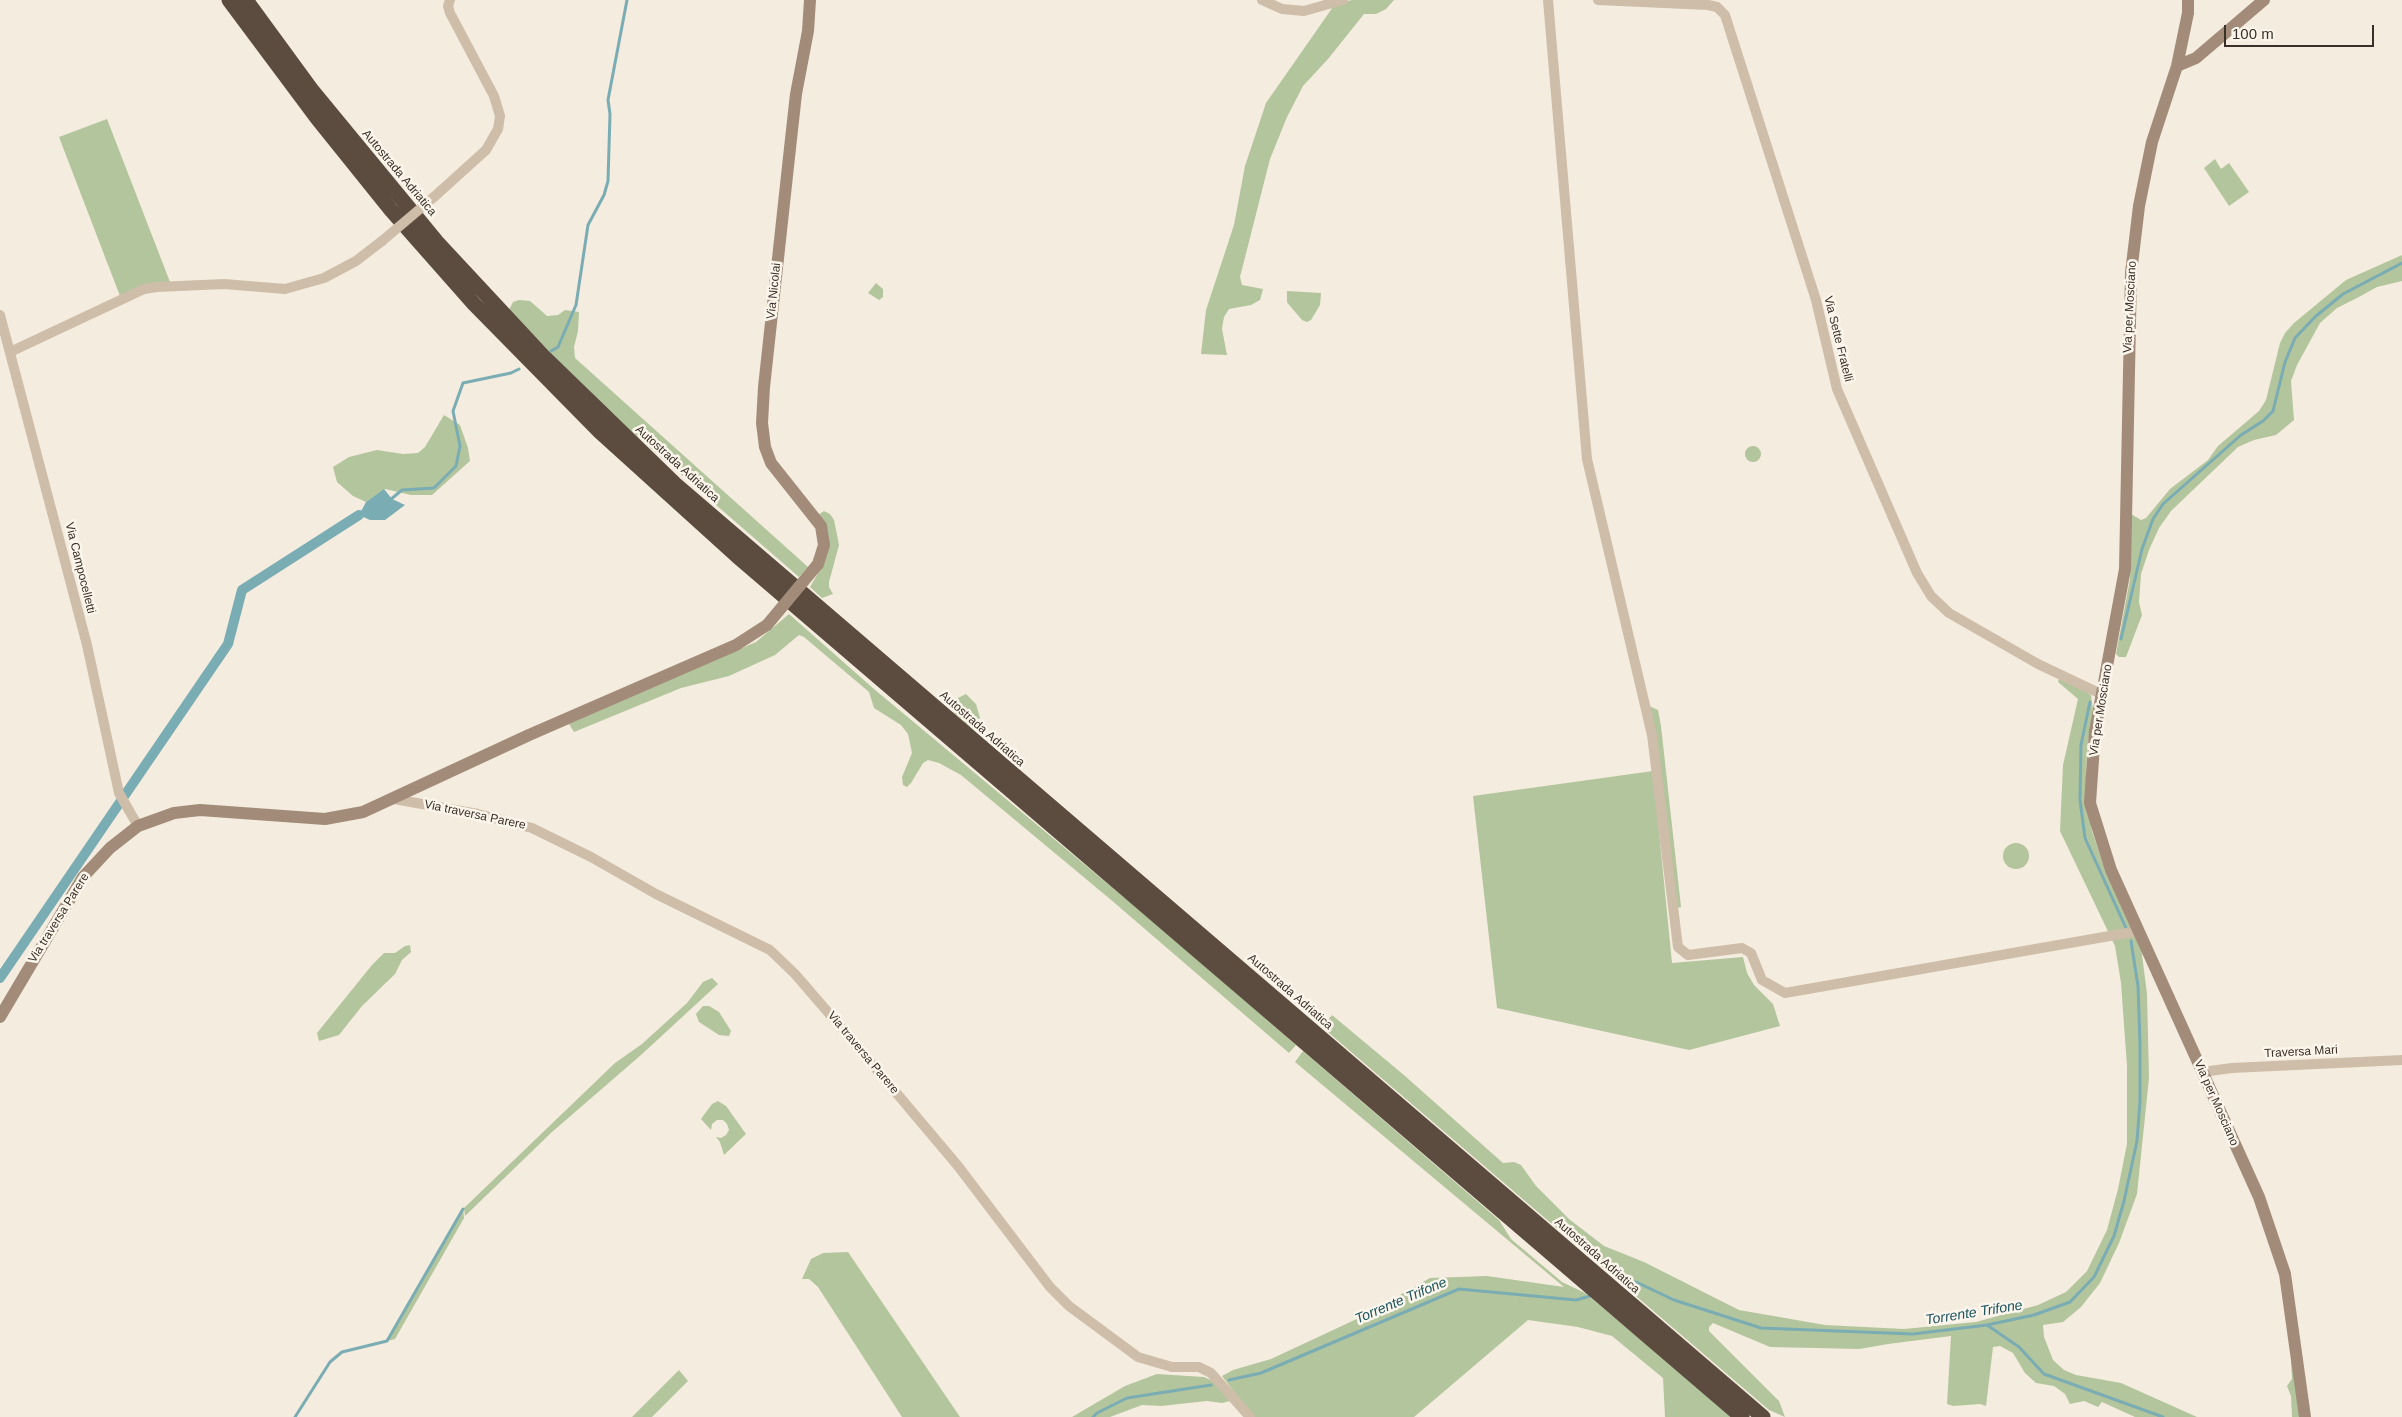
<!DOCTYPE html>
<style>
body{margin:0}
#map{position:relative;width:2402px;height:1417px;overflow:hidden;background:#f4ecde;font-family:Helvetica,sans-serif}
canvas{display:block}
.scale{position:absolute;left:2224px;top:25px;width:150px;height:22px;box-sizing:border-box;border:2px solid #3a3029;border-top:0;padding-left:6px;font-size:15px;line-height:18px;white-space:nowrap;color:#3a3029;-webkit-text-stroke:4px #fbf5eb;paint-order:stroke}
</style>
<div id="map">
<canvas width="2402" height="1417"></canvas>
<div class="scale">100 m</div>
</div>
<script>
const g = document.querySelector('canvas').getContext('2d');
g.lineJoin = 'round';
function fillPath(path, color) { g.fillStyle = color; g.fill(path, 'evenodd'); }
const shape = rows => new Path2D(rows.map(r => 'M' + r).join(''));
function strokePath(path, color, width, dash) { g.strokeStyle = color; g.lineWidth = width; g.lineCap = dash ? 'butt' : 'round'; g.setLineDash(dash || []); g.stroke(path); }
function write(font, color, halo, rows, align = 'center') {
  g.font = font + ' Helvetica,sans-serif'; g.lineWidth = 5; g.setLineDash([]); g.textBaseline = 'middle'; g.strokeStyle = halo; g.fillStyle = color; for (const [text, x, y, turn = 0] of rows) {
    g.save(); g.translate(x, y); g.rotate((+turn || 0) * Math.PI / 180); g.textAlign = isNaN(turn) ? turn : align; if (halo) g.strokeText(text, 0, 0); g.fillText(text, 0, 0); g.restore();
  }
}
fillPath(shape([
 [1352,0,1394,0,1386,9,1376,14,1364,14,1328,59,1303,86,1287,117,1270,159,1240,277,1242,285,1263,289,1260,300,1251,305,1229,309,1224,317,1222,329,1227,355,1201,354,1206,310,1234,225,1245,166,1266,103,1335,4],
 [107,119,170,282,120,296,59,137],
 [2215,159,2221,169,2229,163,2249,192,2229,206,2204,168],
 [2402,255,2402,281,2377,287,2357,298,2337,308,2320,323,2297,365,2291,381,2294,420,2276,435,2254,440,2238,447,2171,511,2159,528,2149,550,2141,574,2139,602,2142,615,2126,657,2119,657,2116,654,2130,579,2131,514,2141,520,2146,518,2170,489,2208,460,2218,446,2259,411,2266,400,2280,343,2285,333,2294,323,2346,280],
 [876,283,883,289,883,297,879,300,868,293],
 [1287,291,1321,293,1320,305,1311,320,1307,322,1302,320,1290,306,1287,302],
 [519,300,530,301,547,316,558,315,565,310,579,312,578,331,574,347,575,358,808,567,799,577,594,399,509,310,513,302],
 [444,415,460,425,468,448,470,461,432,495,411,495,385,489,366,502,353,496,337,482,333,467,349,457,377,450,403,454,418,453,425,447],
 '1745 454a8 8 0 1 1 16 0a8 8 0 1 1-16 0Z',
 [824,511,830,514,834,520,839,545,829,582,829,587,833,594,822,598,810,587,824,563,818,515],
 [789,614,874,689,1168,934,1296,1045,1289,1053,1110,899,961,775,939,763,928,760,923,763,911,783,907,787,903,785,902,777,912,753,908,734,901,725,874,708,869,692,804,637,799,635,775,655,729,676,681,688,574,732,569,724,756,642],
 [2060,676,2091,695,2093,710,2087,750,2086,788,2092,831,2103,864,2140,939,2147,994,2149,1078,2137,1194,2119,1243,2100,1283,2081,1307,2063,1322,2043,1325,2044,1337,2053,1360,2064,1370,2076,1375,2121,1383,2197,1417,2135,1417,2102,1402,2098,1407,2084,1401,2070,1404,2065,1394,2054,1386,2036,1383,2025,1373,2013,1353,2000,1346,1993,1347,1986,1406,1980,1404,1953,1406,1947,1404,1951,1336,1888,1344,1859,1349,1770,1347,1713,1323,1709,1327,1709,1331,1779,1401,1785,1417,1769,1410,1322,1027,1332,1015,1405,1076,1503,1163,1514,1162,1521,1165,1536,1186,1569,1219,1604,1246,1644,1262,1739,1310,1825,1325,1904,1329,1976,1322,2038,1305,2066,1292,2087,1271,2107,1230,2118,1189,2127,1144,2127,1066,2121,983,2115,946,2060,831,2063,765,2078,699,2058,682],
 [966,694,976,704,980,718,970,728,953,712,953,706,958,698],
 [1649,706,1658,710,1661,726,1681,907,1676,908],
 [1653,771,1672,963,1743,957,1747,973,1754,985,1773,1004,1780,1026,1689,1050,1497,1008,1473,796],
 '2003 856a13 13 0 1 1 26 0a13 13 0 1 1-26 0Z',
 [410,945,411,952,402,960,395,974,362,1006,339,1035,319,1041,317,1033,372,965,384,953,395,953,405,946],
 [712,978,718,984,641,1055,552,1132,465,1216,464,1208,615,1063,642,1044,687,1003,703,982],
 [703,1006,709,1006,719,1012,731,1031,729,1036,719,1035,699,1022,696,1014],
 [1303,1051,1499,1220,1511,1239,1562,1282,1585,1293,1734,1417,1665,1417,1663,1378,1612,1336,1578,1327,1528,1320,1414,1417,1253,1417,1222,1376,1233,1370,1271,1359,1361,1317,1430,1278,1487,1276,1564,1287,1295,1062],
 [718,1101,726,1106,746,1134,724,1155,720,1142,716,1137,721,1138,726,1135,729,1130,727,1124,723,1120,717,1120,712,1124,711,1130,701,1119,712,1104],
 [463,1209,464,1218,395,1339,387,1341],
 [848,1252,960,1417,902,1417,818,1287,809,1279,802,1279,811,1259,823,1253],
 [2291,1362,2293,1362,2301,1417,2292,1417,2291,1396,2287,1386,2292,1379],
 [679,1370,688,1381,652,1417,632,1417],
 [1157,1374,1204,1377,1213,1381,1230,1401,1222,1403,1207,1401,1161,1406,1142,1405,1110,1417,1072,1417,1125,1386]
]), '#b3c59c');
fillPath(shape([
 [384,489,392,499,405,505,385,520,370,520,359,515,366,502]
]), '#7aacb4');
strokePath(shape([
 [551,351,558,347,576,305,588,225,604,195,608,181,610,114,608,100,627,0],
 [390,500,402,490,434,488,456,466,460,446,453,411,463,383,511,373,519,369],
 [2121,639,2142,549,2153,519,2163,504,2241,435,2263,421,2273,411,2285,362,2295,338,2316,316,2343,294,2402,263],
 [2090,702,2081,745,2080,800,2085,838,2126,928],
 [1629,1282,1636,1282,1674,1300,1761,1328,1913,1334,1987,1325,2034,1315,2070,1302,2094,1277,2114,1236,2124,1201,2137,1141,2140,1101,2140,1043,2138,986,2131,941],
 [1987,1325,2019,1347,2044,1374,2163,1417],
 [1229,1380,1261,1373,1459,1289,1576,1300,1590,1296],
 [295,1417,330,1362,342,1352,387,1341,463,1209],
 [1093,1417,1097,1413,1127,1398,1211,1385]
]), '#7aacb4', 3);
strokePath(shape([
 [0,978,228,644,242,590,359,515]
]), '#7aacb4', 10);
strokePath(shape([
 [1262,0,1282,9,1304,11,1343,0],
 [1548,0,1587,459,1652,735,1678,947,1688,955,1742,948,1751,953,1762,980,1785,993,2138,931],
 [1598,0,1708,5,1717,7,1725,15,1816,300,1837,389,1917,573,1931,596,1949,613,2038,664,2101,694],
 [434,197,486,150,498,129,500,116,494,96,450,13,448,6,450,0],
 [0,315,87,645,119,793,138,826],
 [10,352,144,289,157,287,224,284,285,289,324,278,356,261,382,241],
 [394,799,478,814,532,828,591,857,656,894,770,950,795,974,845,1032,958,1166,1050,1287,1069,1306,1138,1357,1172,1367,1199,1367,1211,1373,1250,1417],
 [2202,1072,2232,1068,2402,1060]
]), '#cebda8', 10);
strokePath(shape([
 [810,0,808,31,796,94,791,139,764,387,762,423,765,447,771,463,821,526,824,545,818,564],
 [2188,0,2188,13,2177,66,2152,142,2139,206,2131,273,2125,569,2095,731,2090,803,2111,870,2259,1197,2285,1274,2305,1417],
 [2177,66,2196,58,2264,0],
 [0,1017,83,877,110,848,138,826,174,813,200,810,325,819,363,812,529,735,736,645,767,625]
]), '#a28c79', 12);
strokePath(shape([
 [229,0,317,118,391,210,474,304,600,432,737,556,1742,1417],
 [246,0,311,89,437,242,545,358,675,484,1763,1417]
]), '#5c4b3f', 15);
strokePath(shape([
 [382,241,434,197]
]), '#cebda8', 10);
strokePath(shape([
 [767,625,818,564]
]), '#a28c79', 12);
write('12px', '#3a3029', '#fbf5eb', [
 ["Autostrada Adriatica",399,173,50],
 ["Via Nicolai",774,291,-84],
 ["Via per Mosciano",2130,307,-87],
 ["Via Sette Fratelli",1838,339,76],
 ["Autostrada Adriatica",677,464,42],
 ["Via Campocelletti",80,568,76],
 ["Via per Mosciano",2101,710,-81],
 ["Autostrada Adriatica",982,729,41],
 ["Via traversa Parere",475,815,12],
 ["Via traversa Parere",59,918,-58],
 ["Autostrada Adriatica",1290,992,41],
 ["Traversa Mari",2301,1052,-3],
 ["Via traversa Parere",863,1053,50],
 ["Via per Mosciano",2216,1103,66],
 ["Autostrada Adriatica",1597,1256,41]
]);
write('italic 14px', '#1a545f', '#fbf5eb', [
 ["Torrente Trifone",1401,1301,-23],
 ["Torrente Trifone",1974,1313,-9]
]);
</script>
